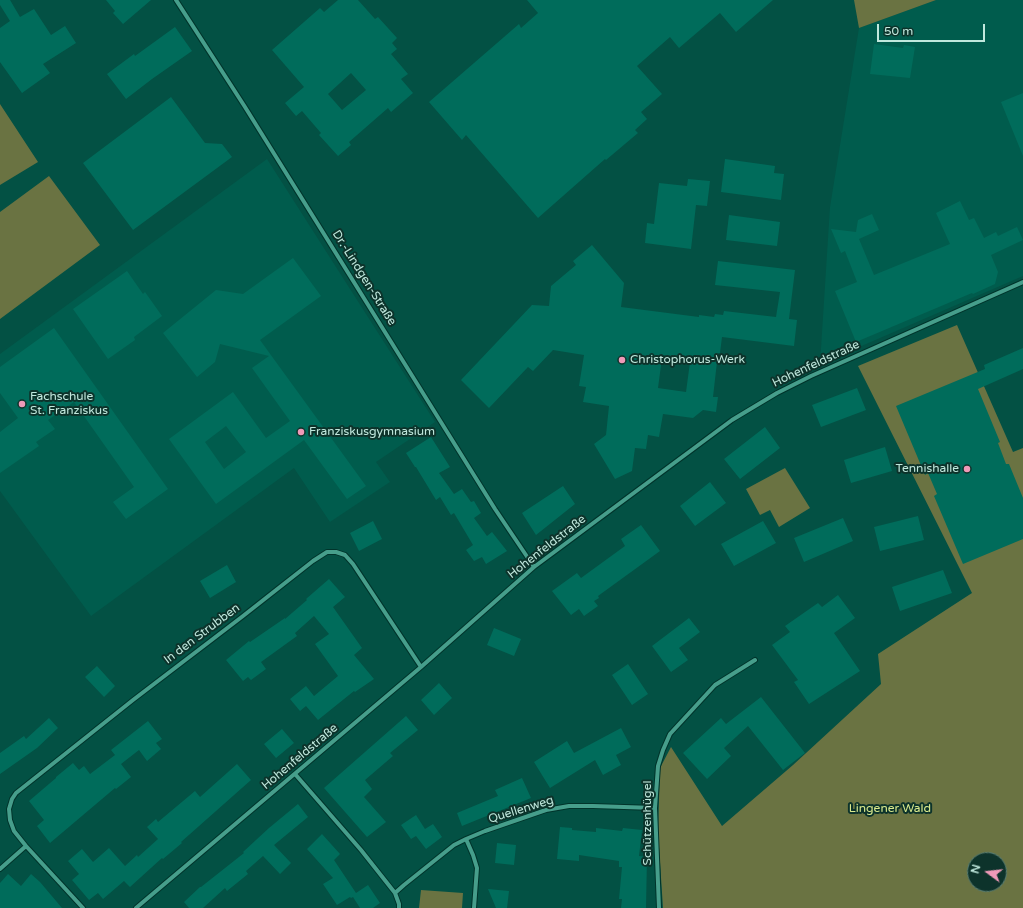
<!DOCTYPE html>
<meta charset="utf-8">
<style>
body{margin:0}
#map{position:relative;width:1023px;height:908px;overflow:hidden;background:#035144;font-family:"Varela Round",sans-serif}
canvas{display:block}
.north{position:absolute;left:967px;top:852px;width:40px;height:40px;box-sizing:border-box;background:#0d332b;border:1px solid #557b72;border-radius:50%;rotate:285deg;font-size:11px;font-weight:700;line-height:16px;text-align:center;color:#c0e8dd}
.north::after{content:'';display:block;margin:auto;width:14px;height:18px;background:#ef9ab8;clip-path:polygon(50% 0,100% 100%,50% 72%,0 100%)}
.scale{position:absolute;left:877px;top:24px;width:108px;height:18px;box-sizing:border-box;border:2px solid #c0e8dd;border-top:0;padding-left:5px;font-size:12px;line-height:14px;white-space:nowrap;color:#c0e8dd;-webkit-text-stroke:3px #0d332b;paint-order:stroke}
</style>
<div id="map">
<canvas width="1023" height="908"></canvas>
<div class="north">N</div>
<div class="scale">50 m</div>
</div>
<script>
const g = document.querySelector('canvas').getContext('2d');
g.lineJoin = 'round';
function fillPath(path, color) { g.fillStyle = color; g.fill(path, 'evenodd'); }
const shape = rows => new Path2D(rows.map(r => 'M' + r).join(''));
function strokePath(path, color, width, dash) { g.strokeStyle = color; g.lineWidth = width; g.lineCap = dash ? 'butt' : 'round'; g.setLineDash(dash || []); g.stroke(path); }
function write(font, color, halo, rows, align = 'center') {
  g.font = font + ' "Varela Round",sans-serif'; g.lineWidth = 4; g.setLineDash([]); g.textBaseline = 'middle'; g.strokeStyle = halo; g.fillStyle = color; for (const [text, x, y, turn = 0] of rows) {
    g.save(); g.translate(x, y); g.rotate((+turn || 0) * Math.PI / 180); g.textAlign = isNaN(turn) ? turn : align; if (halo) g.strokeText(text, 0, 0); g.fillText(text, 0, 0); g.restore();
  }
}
fillPath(shape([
 [936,0,1023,0,1023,276,820,364,830,207,859,28],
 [267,159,435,422,376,462,390,482,330,522,294,468,91,616,0,491,0,354]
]), '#005c4d');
fillPath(shape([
 [854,0,936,0,859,28],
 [0,104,38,162,0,185],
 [49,176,100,245,0,319,0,212],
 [957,325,1013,452,1023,448,1023,908,663,908,658,832,660,768,671,747,722,826,793,765,881,684,878,654,972,593,858,366],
 [975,860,999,860,999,884,975,884],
 [785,468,810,508,779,527,770,510,760,515,746,489],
 [421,890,463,893,462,908,419,908]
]), '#6a7342');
fillPath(shape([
 [0,0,10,0,20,17,34,9,51,35,65,26,76,43,43,64,50,73,22,93,0,62,0,28,10,21,0,5],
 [106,0,151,0,123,24,113,13,115,11],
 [338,0,358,0,375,19,378,17,397,38,392,43,397,49,391,54,408,74,401,79,413,93,391,112,388,108,349,142,351,145,338,156,319,135,321,133,302,111,296,116,285,103,304,87,272,50,320,8,324,12],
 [351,73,366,90,342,110,328,94],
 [527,0,773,0,736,32,720,13,679,48,670,37,637,66,662,94,641,112,647,119,635,130,638,133,606,160,605,159,538,218,466,135,462,140,429,102,519,24,521,28,538,13],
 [175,27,192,51,152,79,126,99,107,74,134,54,135,56],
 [874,44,903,48,904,45,915,47,910,78,870,74],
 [1023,93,1023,156,1001,102],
 [171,97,205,143,222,144,232,157,133,230,83,163],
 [725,159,775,166,774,173,784,174,781,200,721,192],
 [688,179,710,181,707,206,696,205,691,249,645,243,647,223,654,224,659,183,687,186],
 [960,201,969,220,974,218,984,238,996,232,998,236,1017,227,1023,240,991,255,998,272,995,284,973,294,972,293,856,342,835,291,857,282,845,251,841,253,831,229,856,232,858,220,872,214,879,230,859,239,874,275,950,244,936,213],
 [729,215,780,222,777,246,726,240],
 [592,245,624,283,621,307,699,317,699,315,714,317,715,314,723,315,724,311,776,317,780,292,715,285,718,261,795,270,789,319,797,320,794,346,722,337,720,353,718,353,713,397,718,397,716,412,703,410,693,418,663,414,659,437,648,435,646,449,635,448,632,471,615,479,594,444,606,435,609,406,583,402,586,387,579,386,584,355,553,350,533,371,528,367,489,408,461,380,532,305,549,306,551,286,576,265,573,261],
 [662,358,690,362,686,392,658,388],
 [293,258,321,296,260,340,366,486,347,499,304,440,216,504,169,439,233,392,266,438,290,421,252,368,269,356,220,344,215,362,197,377,163,333,216,290,243,294],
 [226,426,246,452,224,469,205,442],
 [127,271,143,294,145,292,162,316,134,337,135,340,108,359,73,309],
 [54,328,168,489,126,519,113,502,134,487,74,402,48,420,55,429,36,442,39,446,0,473,0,432,18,418,0,393,0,367],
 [1023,348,1023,369,978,389,1000,442,998,443,1006,464,1009,464,1023,498,1023,539,963,564,934,496,937,494,928,473,925,475,896,406,985,369,984,365],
 [857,388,866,410,821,427,812,405],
 [765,427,780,448,740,479,724,459],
 [431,437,450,467,439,473,454,494,462,489,471,502,474,501,481,513,474,518,487,536,492,532,507,551,486,564,482,557,474,561,466,550,473,545,454,513,451,515,440,497,436,500,416,467,415,467,406,453],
 [885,447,892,471,851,483,844,460],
 [710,482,726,503,695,526,680,506],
 [563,486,575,504,536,535,522,513],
 [918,516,924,540,880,551,874,527],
 [843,518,853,541,804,562,794,538],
 [373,521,382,539,359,551,350,533],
 [763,521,776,543,734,566,721,544],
 [641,525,660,551,598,596,599,598,594,601,598,606,584,616,579,609,571,615,552,591,577,573,581,578,625,546,621,539],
 [227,565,236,582,210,598,200,581],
 [943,570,952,593,900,611,892,587],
 [329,579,345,597,333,607,362,648,354,655,374,679,355,692,354,691,318,720,306,706,300,711,290,699,306,686,314,696,338,676,315,644,329,634,314,616,295,633,297,636,261,662,266,669,251,680,248,677,243,681,226,660,249,641,250,642,285,618,285,619,307,600,306,599],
 [838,595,855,618,834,633,860,671,809,704,794,682,798,680,772,645,790,632,785,626,818,603,822,607],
 [689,618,700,632,679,648,688,660,671,672,652,646],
 [494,628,521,639,514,656,487,645],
 [628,664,648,694,632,705,612,675],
 [97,666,115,686,104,697,85,677],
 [439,683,452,698,434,715,421,700],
 [761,697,805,753,783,770,748,726,724,748,731,756,707,779,683,753,721,718,726,724],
 [406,716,418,730,390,753,393,756,365,780,372,789,364,797,386,822,367,837,324,788],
 [49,718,58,728,37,748,0,774,0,753,24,736,26,739],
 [148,721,162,739,156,743,161,749,147,761,139,750,121,764,131,777,116,789,115,788,50,843,37,826,44,820,29,801,56,778,56,777,73,763,79,770,84,766,90,774,115,755,111,750],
 [621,728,631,747,616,755,621,765,603,775,595,760,550,788,534,762,567,741,574,753],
 [282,729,294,743,276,758,264,744],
 [237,764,251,780,181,842,182,843,163,859,162,858,130,887,124,881,103,899,98,893,89,900,72,880,79,874,68,861,82,849,93,862,109,848,125,866,137,855,138,857,158,839,147,827,156,819,158,822,195,791,200,797],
 [522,778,531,798,462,826,457,813,498,796,495,790],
 [298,804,308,817,274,845,291,863,280,874,263,856,246,871,248,874,227,891,225,888,203,908,189,908,184,902,200,887,201,887,244,853,243,852,269,828],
 [416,815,425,829,433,824,442,837,426,849,416,836,411,839,401,825],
 [560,827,572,828,572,830,596,832,596,828,622,831,623,828,642,830,639,856,647,857,646,908,621,908,622,899,619,899,622,867,619,867,619,861,579,855,579,861,557,859],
 [322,834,340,854,334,860,356,893,368,885,380,903,373,908,360,908,353,897,351,898,350,897,337,905,323,884,333,878,307,849],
 [497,843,516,845,514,865,495,863],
 [8,874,21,886,31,874,40,882,62,908,0,908,0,883],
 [488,889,509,891,507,908,496,908]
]), '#006c5b');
const street = shape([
 [176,0,245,107,495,509,534,567],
 [295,774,361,850,395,893,399,904,399,908],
 [466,839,473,855,477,868,474,908],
 [0,869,26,846],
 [395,893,404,885,454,845,466,839,485,831,546,810,569,806,593,806,655,808],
 [83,908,26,846,14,831,10,820,9,809,12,799,16,793,133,700,243,616,313,561,327,552,336,552,345,555,353,564,421,667],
 [136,908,421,667,534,567,732,420,777,393,811,376,1023,282],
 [659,908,655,808,658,766,663,750,670,734,715,685,755,660]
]);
strokePath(street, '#00342b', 6);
strokePath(street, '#469e8b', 4);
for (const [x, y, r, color] of [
 [622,360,4,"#ef9ab8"],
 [22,404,4,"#ef9ab8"],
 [301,432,4,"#ef9ab8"],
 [967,469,4,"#ef9ab8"]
]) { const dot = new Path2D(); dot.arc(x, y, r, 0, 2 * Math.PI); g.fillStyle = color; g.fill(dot); strokePath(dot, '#0d332b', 1.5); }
write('12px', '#c0e8dd', '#0d332b', [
 ["Dr.-Lindgen-Straße",364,278,58],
 ["Hohenfeldstraße",816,364,-25],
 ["Hohenfeldstraße",547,547,-38],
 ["In den Strubben",202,634,-37],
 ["Hohenfeldstraße",300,757,-40],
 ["Quellenweg",521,810,-17],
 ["Schützenhügel",648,823,-90]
]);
write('12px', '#c0e8dd', '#0d332b', [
 ["Christophorus-Werk",630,360],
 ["Fachschule",30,397],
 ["St. Franziskus",30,411],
 ["Franziskusgymnasium",309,432],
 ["Tennishalle",959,469,"right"]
], 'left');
write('12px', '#daea8e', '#0d332b', [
 ["Lingener Wald",890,809]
]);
</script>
